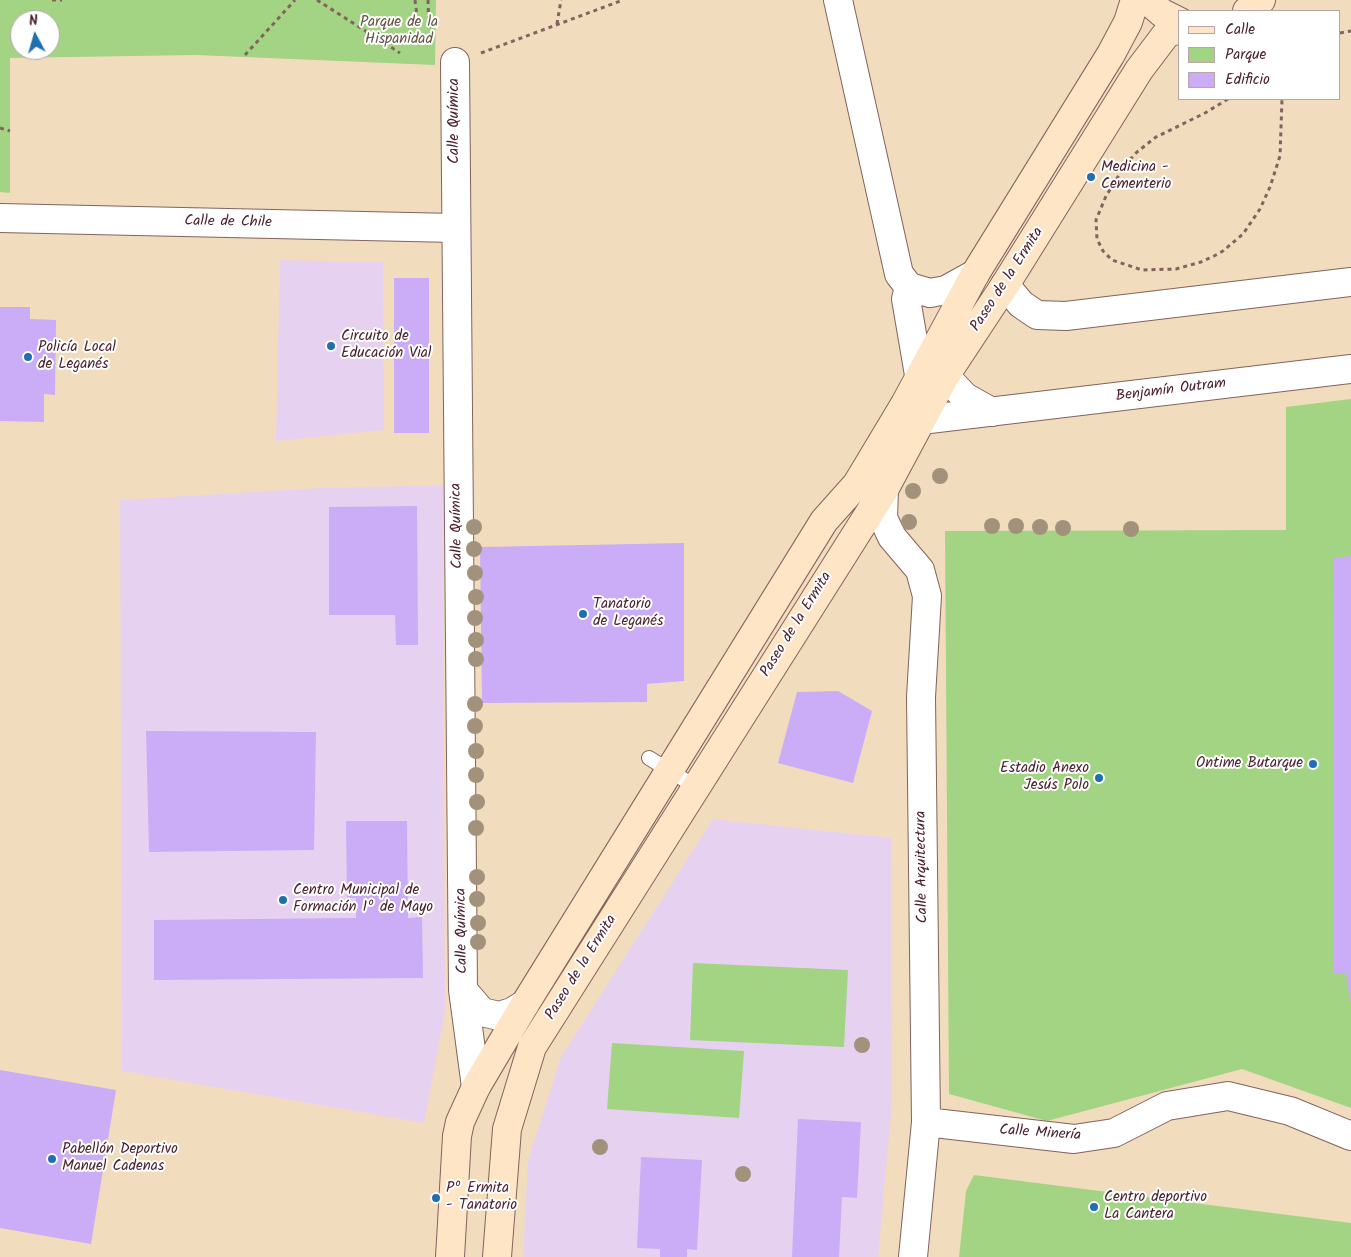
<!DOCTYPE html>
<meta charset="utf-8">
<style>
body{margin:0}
#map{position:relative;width:1351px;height:1257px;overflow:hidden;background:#f1ddbd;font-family:Kalam,sans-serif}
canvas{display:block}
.legend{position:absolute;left:1178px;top:10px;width:162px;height:90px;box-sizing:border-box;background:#fff;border:1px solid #b7a5aa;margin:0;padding:6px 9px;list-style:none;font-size:15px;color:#4a1f2b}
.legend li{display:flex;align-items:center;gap:10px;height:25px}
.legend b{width:25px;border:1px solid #b7a5aa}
.north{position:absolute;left:10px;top:10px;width:50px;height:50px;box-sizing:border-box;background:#fff;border:1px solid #b7a5aa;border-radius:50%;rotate:354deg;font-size:14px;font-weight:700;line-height:20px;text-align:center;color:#4a1f2b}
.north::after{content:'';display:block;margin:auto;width:18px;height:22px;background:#1f6fb2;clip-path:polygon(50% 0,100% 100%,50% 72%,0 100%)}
</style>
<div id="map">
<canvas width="1351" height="1257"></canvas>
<ul class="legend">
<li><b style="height:6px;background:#fde5c5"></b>Calle</li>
<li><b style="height:14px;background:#a2d483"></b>Parque</li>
<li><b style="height:14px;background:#caadf6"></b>Edificio</li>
</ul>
<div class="north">N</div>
</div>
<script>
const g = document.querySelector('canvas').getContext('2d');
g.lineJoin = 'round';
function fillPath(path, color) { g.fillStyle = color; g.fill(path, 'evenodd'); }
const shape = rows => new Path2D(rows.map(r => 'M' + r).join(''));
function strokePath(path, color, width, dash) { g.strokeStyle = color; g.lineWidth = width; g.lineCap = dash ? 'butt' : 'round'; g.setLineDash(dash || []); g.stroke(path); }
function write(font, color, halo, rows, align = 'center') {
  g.font = font + ' Kalam,sans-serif'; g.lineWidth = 4; g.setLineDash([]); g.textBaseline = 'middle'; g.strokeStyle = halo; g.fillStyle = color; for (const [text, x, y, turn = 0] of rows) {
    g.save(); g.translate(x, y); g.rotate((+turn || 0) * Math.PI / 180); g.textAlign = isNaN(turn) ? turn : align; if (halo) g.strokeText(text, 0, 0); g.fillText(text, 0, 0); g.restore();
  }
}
fillPath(shape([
 [280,260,383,262,384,430,276,441],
 [443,485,445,1012,424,1123,122,1071,120,500,321,488],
 [713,819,891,838,892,1103,878,1257,523,1257,528,1161,561,1057]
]), '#e6d2f0');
fillPath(shape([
 [0,0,436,0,435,65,196,55,10,58,10,193,0,192],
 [20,20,50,20,50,50,20,50],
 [1351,399,1351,1108,1242,1069,1047,1121,949,1094,945,531,1286,530,1286,407],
 [693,963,848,970,844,1047,690,1040],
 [612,1043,744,1051,739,1118,607,1109],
 [974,1175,1351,1223,1351,1257,959,1257,966,1191]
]), '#a2d483');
fillPath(shape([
 [394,278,429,278,429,433,394,433],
 [0,307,30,307,30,319,56,320,55,395,44,394,44,422,0,421],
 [417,506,418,645,396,645,395,615,329,615,329,507],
 [684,543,684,681,647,684,647,702,482,703,480,547],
 [1351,556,1351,1002,1350,1002,1346,973,1333,973,1334,558],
 [838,691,872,711,853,783,778,763,797,692],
 [146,731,316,732,314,850,149,852],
 [346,821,407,821,408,918,422,917,423,978,154,980,154,920,356,918,356,898,347,898],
 [0,1070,116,1090,91,1244,0,1228],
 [798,1119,861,1122,857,1198,842,1197,839,1257,792,1257],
 [641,1157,702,1160,697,1250,687,1249,687,1257,660,1257,660,1249,637,1248]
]), '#caadf6');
const lane = shape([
 [649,758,696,787]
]);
const street = shape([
 [838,0,899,274,909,287,930,293,946,290,975,274],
 [455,62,463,990,476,1087],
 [0,218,455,228],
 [1005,285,1021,304,1037,315,1066,316,1351,282],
 [909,287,906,299,919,375],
 [941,353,945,376,965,397,992,412],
 [921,420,1351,369],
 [884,490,883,518,892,537,920,570,927,596,921,697,926,1122,913,1257],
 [463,990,482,1012,499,1016,512,1012,525,1004],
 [926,1122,1074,1139,1114,1133,1167,1106,1228,1096,1290,1111,1351,1136]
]);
const secondary = shape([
 [1147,0,1162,13,1180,22],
 [1247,11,1261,0],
 [450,1257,457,1136,460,1122,476,1087,525,1004,824,521,857,484,905,404,975,274,1111,54,1128,22,1135,0],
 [497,1257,507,1129,532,1047,884,490,945,376,1005,285,1139,70,1167,33,1180,29]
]);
strokePath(lane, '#84625e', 16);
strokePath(street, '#84625e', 30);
strokePath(secondary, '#84625e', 30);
strokePath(shape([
 [52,0,62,0],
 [317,0,400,53],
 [415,0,417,15],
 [428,0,429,30],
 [557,24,561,0],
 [1340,33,1351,31],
 [481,53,623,0],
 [245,55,295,0],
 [1228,99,1205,113,1156,137,1137,152,1126,164,1106,196,1096,220,1097,239,1103,251,1112,260,1142,270,1176,269,1201,262,1214,256,1223,251,1243,234,1260,209,1270,187,1280,156,1282,99],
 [0,128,10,131]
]), '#84625e', 3, [4, 4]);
strokePath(lane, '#fff', 14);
strokePath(street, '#fff', 28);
strokePath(secondary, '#fde5c5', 28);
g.fillStyle = '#a3927b';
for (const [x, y] of [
 [940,476],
 [913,491],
 [909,522],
 [992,526],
 [1016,526],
 [474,527],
 [1040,527],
 [1063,528],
 [1131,529],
 [474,549],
 [475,573],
 [476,597],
 [475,618],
 [476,640],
 [476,659],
 [475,704],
 [475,726],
 [476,751],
 [476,775],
 [477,802],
 [476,828],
 [477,877],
 [477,899],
 [478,923],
 [478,942],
 [862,1045],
 [600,1147],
 [743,1174]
]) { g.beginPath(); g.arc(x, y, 8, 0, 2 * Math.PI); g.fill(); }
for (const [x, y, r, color] of [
 [1091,177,5,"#1f6fb2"],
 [331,346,5,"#1f6fb2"],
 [28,357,5,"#1f6fb2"],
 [583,614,5,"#1f6fb2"],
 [1313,764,5,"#1f6fb2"],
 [1099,778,5,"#1f6fb2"],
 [283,900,5,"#1f6fb2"],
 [52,1159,5,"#1f6fb2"],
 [436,1198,5,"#1f6fb2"],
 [1094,1207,5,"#1f6fb2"]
]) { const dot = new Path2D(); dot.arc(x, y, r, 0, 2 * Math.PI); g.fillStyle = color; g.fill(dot); strokePath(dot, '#fff', 2); }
write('15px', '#645545', '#fff', [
 ["Parque de la",399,23],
 ["Hispanidad",399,40]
]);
write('15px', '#4a1f2b', '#fff', [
 ["Calle Química",455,121,-90],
 ["Calle de Chile",228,223,1],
 ["Paseo de la Ermita",1008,280,-57],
 ["Benjamín Outram",1171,391,-7],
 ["Calle Química",458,526,-91],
 ["Paseo de la Ermita",797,625,-58],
 ["Calle Arquitectura",923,867,-91],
 ["Calle Química",463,931,-91],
 ["Paseo de la Ermita",582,968,-58],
 ["Calle Minería",1040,1134,4]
]);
write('15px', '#4a1f2b', '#fff', [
 ["Medicina -",1101,168],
 ["Cementerio",1101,185],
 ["Circuito de",341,337],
 ["Educación Vial",341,354],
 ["Policía Local",38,348],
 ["de Leganés",38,365],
 ["Tanatorio",593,605],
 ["de Leganés",593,622],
 ["Ontime Butarque",1303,764,"right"],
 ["Estadio Anexo",1089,769,"right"],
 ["Jesús Polo",1089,786,"right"],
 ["Centro Municipal de",293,891],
 ["Formación 1º de Mayo",293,908],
 ["Pabellón Deportivo",62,1150],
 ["Manuel Cadenas",62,1167],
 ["Pº Ermita",446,1189],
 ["- Tanatorio",446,1206],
 ["Centro deportivo",1104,1198],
 ["La Cantera",1104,1215]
], 'left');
</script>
